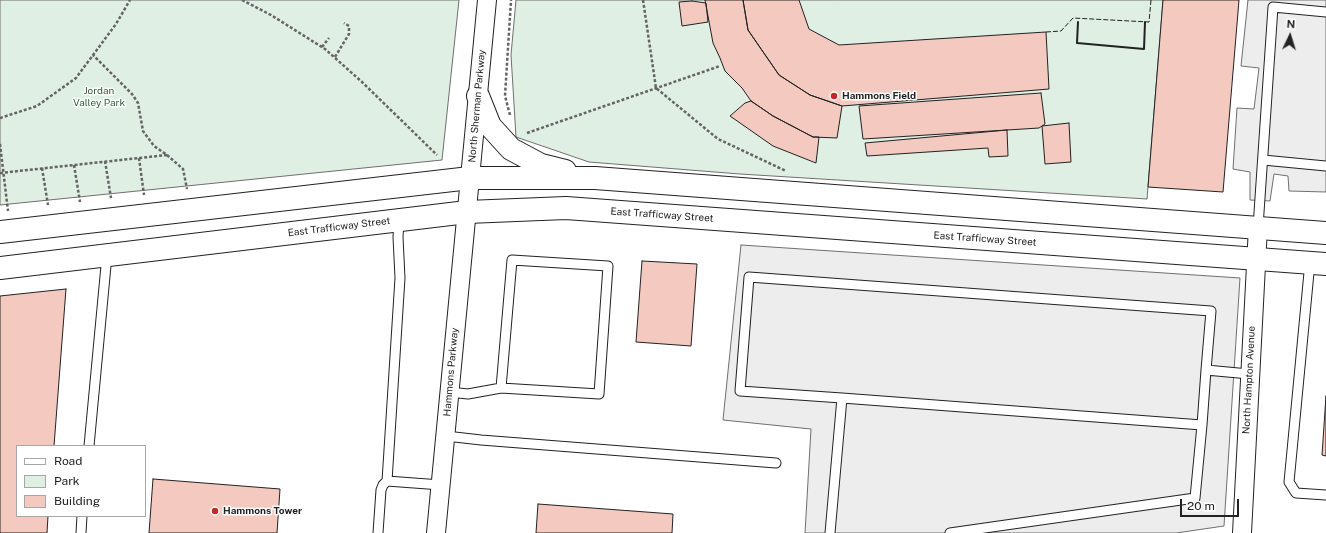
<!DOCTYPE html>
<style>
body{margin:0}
#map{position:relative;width:1326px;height:533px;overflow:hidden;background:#fff;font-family:"Public Sans",sans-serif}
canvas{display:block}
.legend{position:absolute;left:16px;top:445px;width:130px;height:72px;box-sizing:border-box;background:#fff;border:1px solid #a7a7a7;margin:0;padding:5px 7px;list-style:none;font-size:12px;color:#222}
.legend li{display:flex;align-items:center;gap:8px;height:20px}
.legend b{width:20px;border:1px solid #a7a7a7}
.north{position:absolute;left:1270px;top:16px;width:40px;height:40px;-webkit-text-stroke:3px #fff;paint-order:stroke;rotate:4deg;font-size:11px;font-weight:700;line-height:16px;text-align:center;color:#222}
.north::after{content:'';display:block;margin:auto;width:14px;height:18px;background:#222;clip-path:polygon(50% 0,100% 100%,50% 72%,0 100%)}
.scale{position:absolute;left:1180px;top:499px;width:59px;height:18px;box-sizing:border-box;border:2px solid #222;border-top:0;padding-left:5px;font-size:12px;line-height:14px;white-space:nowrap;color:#222;-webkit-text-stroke:3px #fff;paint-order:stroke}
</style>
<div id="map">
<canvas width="1326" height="533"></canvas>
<ul class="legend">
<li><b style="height:5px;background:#fff"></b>Road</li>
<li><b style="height:11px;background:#e0efe3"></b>Park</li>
<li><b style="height:11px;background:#f3c9c0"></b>Building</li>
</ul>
<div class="north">N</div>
<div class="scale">20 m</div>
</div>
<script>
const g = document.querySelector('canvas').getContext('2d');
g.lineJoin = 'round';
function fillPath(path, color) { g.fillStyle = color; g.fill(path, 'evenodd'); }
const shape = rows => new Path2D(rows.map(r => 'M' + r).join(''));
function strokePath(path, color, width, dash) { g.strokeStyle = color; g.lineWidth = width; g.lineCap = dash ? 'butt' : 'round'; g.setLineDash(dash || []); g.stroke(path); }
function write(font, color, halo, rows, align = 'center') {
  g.font = font + ' "Public Sans",sans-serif'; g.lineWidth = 3; g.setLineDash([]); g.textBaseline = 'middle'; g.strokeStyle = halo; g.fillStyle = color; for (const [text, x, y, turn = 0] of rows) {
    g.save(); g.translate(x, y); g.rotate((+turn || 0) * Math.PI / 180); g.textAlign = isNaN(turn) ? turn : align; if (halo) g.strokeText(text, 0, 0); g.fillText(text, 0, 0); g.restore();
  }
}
const green = shape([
 [0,0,459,0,442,160,0,205,0,0],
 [516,0,1163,0,1147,199,740,174,589,162,516,137,511,55,516,0]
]);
fillPath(green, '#e0efe3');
strokePath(green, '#6f6f6f', 1);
const parking = shape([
 [1248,0,1326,0,1326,192,1289,191,1288,176,1274,174,1270,201,1250,200,1250,172,1233,169,1237,108,1254,109,1259,68,1241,66,1248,0],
 [741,245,1240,278,1224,526,1176,533,805,533,811,429,723,420,741,245]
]);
fillPath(parking, '#ededed');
strokePath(parking, '#6f6f6f', 1);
const building = shape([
 [705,0,743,0,748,30,779,75,810,95,842,106,837,138,813,137,773,116,751,101,742,88,725,71,720,58,713,43,705,0],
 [743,0,799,0,809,29,839,45,1046,32,1049,89,842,106,810,95,779,75,748,30,743,0],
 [1163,0,1239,0,1223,192,1148,187,1163,0],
 [692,1,706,3,708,22,682,26,679,2,692,1],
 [1041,93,1045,124,1039,128,863,139,859,106,1041,93],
 [751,101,773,116,813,137,819,137,816,163,773,146,730,116,745,103,751,101],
 [1069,123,1071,162,1045,164,1042,126,1069,123],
 [1007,130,1008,156,989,157,988,148,867,156,865,143,1007,130],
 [642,261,697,264,691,346,636,342,642,261],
 [66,289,54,446,17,446,17,516,48,516,47,533,0,533,0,296,66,289],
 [1326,396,1326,456,1322,455,1326,396],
 [153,479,280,489,277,533,149,533,153,479],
 [538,504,673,514,672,533,536,533,538,504]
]);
fillPath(building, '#f3c9c0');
strokePath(building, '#222', 1);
const service = shape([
 [1263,160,1326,166],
 [1258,227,1273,7,1326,12],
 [1310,262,1289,482,1296,493,1326,495],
 [449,392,468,394,501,388,599,394,608,266,512,260,501,388],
 [842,398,740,391,749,277,1211,311,1206,370],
 [446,436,481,440,776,463],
 [89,446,107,255],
 [387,481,400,278,398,237,399,220],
 [81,533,82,516],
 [378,533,381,490,383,485,387,481,441,485],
 [830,533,842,398,1202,425,1206,370,1249,374],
 [950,533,1195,498,1202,425]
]);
const minor = shape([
 [436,533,487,0],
 [1242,533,1258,227]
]);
const secondary = shape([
 [478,96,490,126,511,149,541,165,565,171],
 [0,232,470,178,595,178,1326,233],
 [0,268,467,212,566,208,1326,264]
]);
strokePath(service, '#222', 11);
strokePath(minor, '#222', 20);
strokePath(secondary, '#222', 24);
strokePath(shape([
 [242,0,271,15,325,49,362,82,437,155],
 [643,0,656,88,718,139,786,171],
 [322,47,329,38],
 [335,57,349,34,349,26,344,23],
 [510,115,505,96,511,0],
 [0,118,37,106,76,78,116,24,130,0],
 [527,133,720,66],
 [0,144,8,211],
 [167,155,183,169,187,189],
 [139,158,144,195],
 [105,161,111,198],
 [74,165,80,202],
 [42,168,48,205],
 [0,173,167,155,154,146,143,131,138,103,132,94,93,55]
]), '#646464', 2.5, [3, 2]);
strokePath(service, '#fff', 9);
strokePath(minor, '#fff', 18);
strokePath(secondary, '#fff', 22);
strokePath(shape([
 [1046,32,1061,31,1073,18,1149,22,1151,0]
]), '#222', 1, [5, 2]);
strokePath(shape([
 [1078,22,1077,43,1144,49,1145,22]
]), '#222', 2);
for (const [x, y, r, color] of [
 [834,96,4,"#c62828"],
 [215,511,4,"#c62828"]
]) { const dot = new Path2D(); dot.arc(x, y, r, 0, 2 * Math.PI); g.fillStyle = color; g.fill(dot); strokePath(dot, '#fff', 1.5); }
write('10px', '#2f5e38', '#fff', [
 ["Jordan",99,91],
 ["Valley Park",99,103]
]);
write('bold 10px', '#222', '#fff', [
 ["Hammons Field",842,96],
 ["Hammons Tower",223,511]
], 'left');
write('10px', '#222', '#fff', [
 ["North Sherman Parkway",477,106,-85],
 ["East Trafficway Street",662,215,4],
 ["East Trafficway Street",339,227,-7],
 ["East Trafficway Street",985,239,4],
 ["Hammons Parkway",451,372,-85],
 ["North Hampton Avenue",1249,380,-87]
]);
</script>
